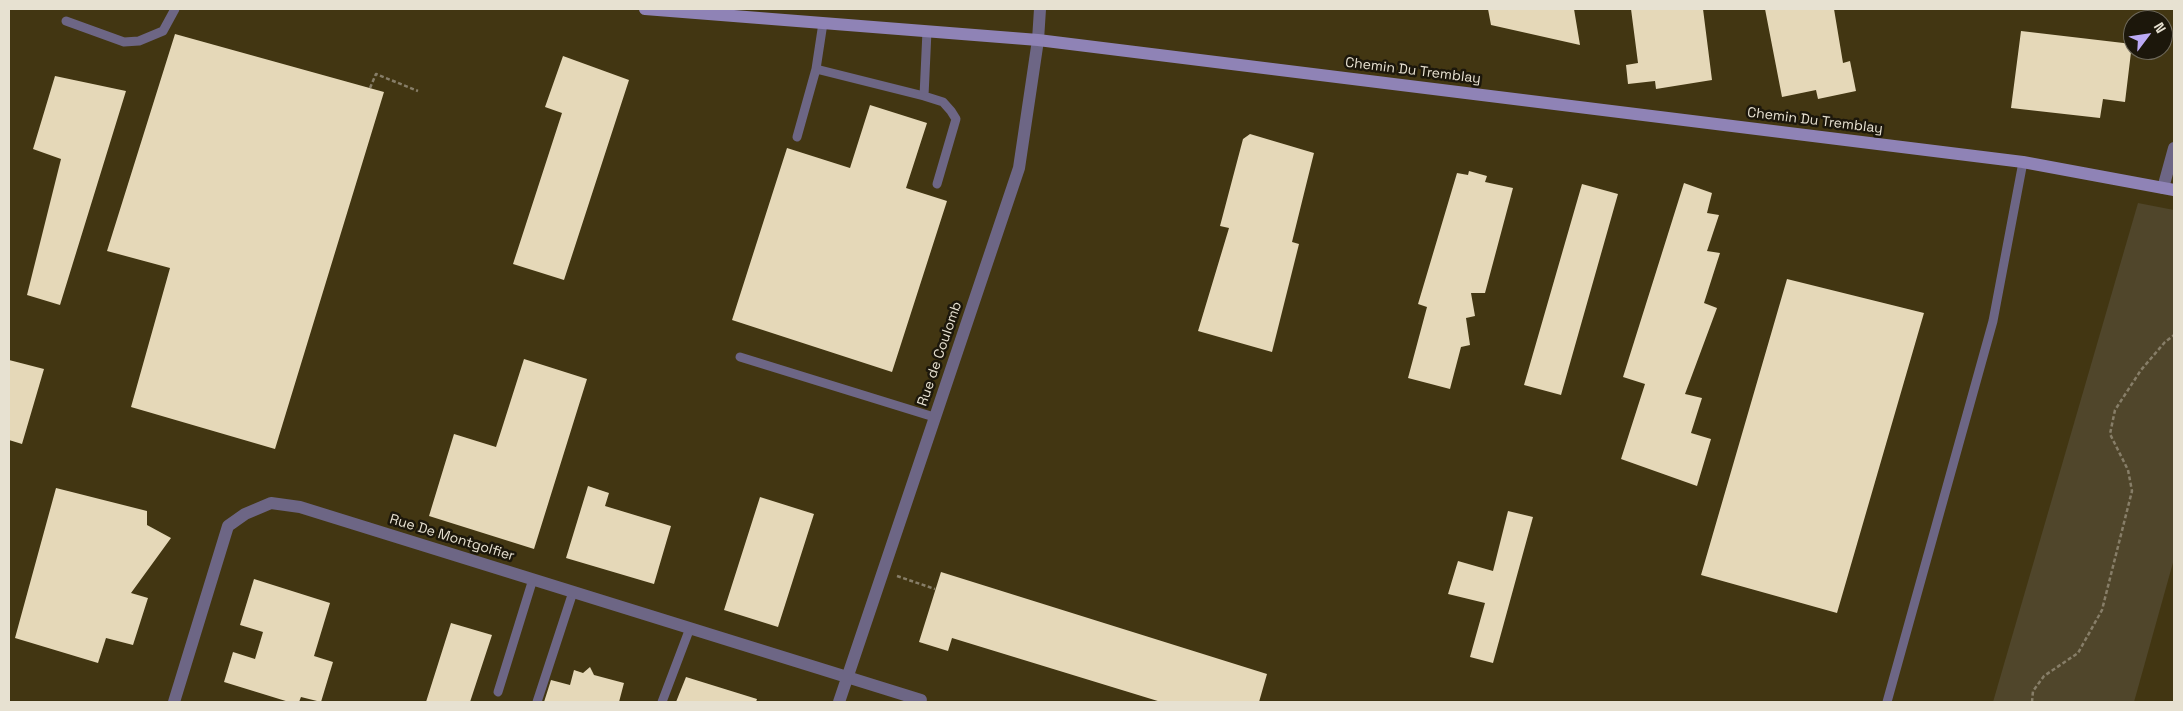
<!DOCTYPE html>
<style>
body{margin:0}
#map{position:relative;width:2183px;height:711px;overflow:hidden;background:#392e13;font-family:"Space Grotesk",sans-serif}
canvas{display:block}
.frame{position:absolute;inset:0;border:10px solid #e7e1d1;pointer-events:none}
.north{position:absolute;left:2123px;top:10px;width:50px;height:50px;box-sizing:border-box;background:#1c170b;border:1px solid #6d685a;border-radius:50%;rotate:59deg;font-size:14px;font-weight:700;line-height:20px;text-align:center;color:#e7e1d1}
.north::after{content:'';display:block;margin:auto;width:18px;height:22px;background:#bcaaf5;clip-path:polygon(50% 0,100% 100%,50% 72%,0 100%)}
</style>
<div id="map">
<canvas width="2183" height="711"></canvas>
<div class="frame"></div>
<div class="north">N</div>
</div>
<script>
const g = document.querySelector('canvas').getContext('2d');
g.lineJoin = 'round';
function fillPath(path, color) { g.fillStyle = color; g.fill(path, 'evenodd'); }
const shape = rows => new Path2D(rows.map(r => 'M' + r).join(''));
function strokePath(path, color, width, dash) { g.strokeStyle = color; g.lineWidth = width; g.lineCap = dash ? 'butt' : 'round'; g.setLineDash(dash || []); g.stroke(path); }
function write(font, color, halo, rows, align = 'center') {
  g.font = font + ' "Space Grotesk",sans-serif'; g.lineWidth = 5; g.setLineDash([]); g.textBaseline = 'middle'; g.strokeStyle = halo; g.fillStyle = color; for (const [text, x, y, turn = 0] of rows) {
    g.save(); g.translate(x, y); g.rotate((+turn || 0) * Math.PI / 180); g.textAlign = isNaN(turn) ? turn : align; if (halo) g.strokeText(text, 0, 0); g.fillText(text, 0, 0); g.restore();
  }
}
fillPath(shape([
 [9,9,2174,9,2174,702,9,702],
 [2133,20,2163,20,2163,50,2133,50]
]), '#423612');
fillPath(shape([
 [2138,203,2174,210,2174,559,2134,702,1993,702]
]), '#50462b');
fillPath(shape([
 [1488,9,1574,9,1580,45,1491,25],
 [1631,9,1703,9,1712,80,1656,89,1655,81,1628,84,1626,65,1638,63],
 [1765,9,1834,9,1843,63,1850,61,1856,91,1818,99,1816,90,1782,97],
 [2021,31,2132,44,2125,102,2103,99,2100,118,2011,108],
 [175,34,384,92,275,449,131,407,170,268,107,251],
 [563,56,629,80,564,280,513,264,562,113,545,107],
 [55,76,126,91,60,305,27,295,61,159,33,149],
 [870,105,927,123,906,188,947,201,892,372,732,320,787,148,850,168],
 [1250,134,1314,153,1292,242,1299,244,1272,352,1198,331,1229,228,1220,226,1243,139],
 [1469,171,1487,176,1485,182,1513,188,1485,293,1471,293,1475,316,1466,318,1470,345,1461,347,1450,389,1408,378,1427,307,1418,304,1457,173,1468,175],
 [1684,183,1712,193,1707,213,1719,215,1707,251,1720,253,1704,303,1717,308,1685,394,1702,398,1691,433,1711,439,1697,486,1621,459,1645,384,1623,377],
 [1582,184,1618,194,1561,395,1524,385],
 [1787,279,1924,313,1837,613,1701,575],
 [524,359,587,379,534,549,429,516,454,434,496,447],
 [9,360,44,369,22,444,9,440],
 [588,486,609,493,605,506,671,526,654,584,566,558],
 [56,488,147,511,147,525,171,538,131,593,148,598,133,645,106,638,98,663,15,638],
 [760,497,814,514,778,627,724,610],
 [1508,511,1533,517,1493,663,1470,657,1485,603,1448,594,1458,561,1493,571],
 [941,572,1267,674,1259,702,1161,702,952,638,948,651,919,642],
 [254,579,330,603,314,656,333,662,321,702,301,697,299,702,289,702,224,682,233,652,255,659,263,632,240,625],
 [451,623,492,635,470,702,426,702],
 [590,667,594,675,624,683,619,702,544,702,551,680,570,685,574,670,583,673],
 [686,677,757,699,756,702,676,702]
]), '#e5d8b8');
strokePath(shape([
 [370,88,376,74,418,91],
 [897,576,935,589],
 [2032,702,2033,691,2044,676,2078,653,2102,610,2132,491,2128,470,2110,434,2115,410,2141,370,2165,342,2174,335]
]), '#877e68', 2.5, [4, 2.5]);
strokePath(shape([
 [66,21,124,42,139,41,163,31,175,9],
 [823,23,816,69,924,96,927,31],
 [924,96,943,102,951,111,956,119,937,184],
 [797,137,816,69],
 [740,357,934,417],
 [498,692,533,579],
 [537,702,573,592],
 [662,702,690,628],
 [1887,702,1993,321,2023,162]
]), '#6d6685', 9);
strokePath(shape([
 [2163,188,2174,148],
 [174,702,228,526,245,514,271,503,300,507,921,700],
 [839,702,1019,168,1038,40,1040,9]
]), '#6d6685', 12);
strokePath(shape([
 [645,9,1038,40,2023,162,2174,190]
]), '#8f83b6', 12);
write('14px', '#e7e1d1', '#1c170b', [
 ["Chemin Du Tremblay",1413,71,7],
 ["Chemin Du Tremblay",1815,121,7],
 ["Rue de Coulomb",940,354,-71],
 ["Rue De Montgolfier",452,538,17]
]);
</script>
